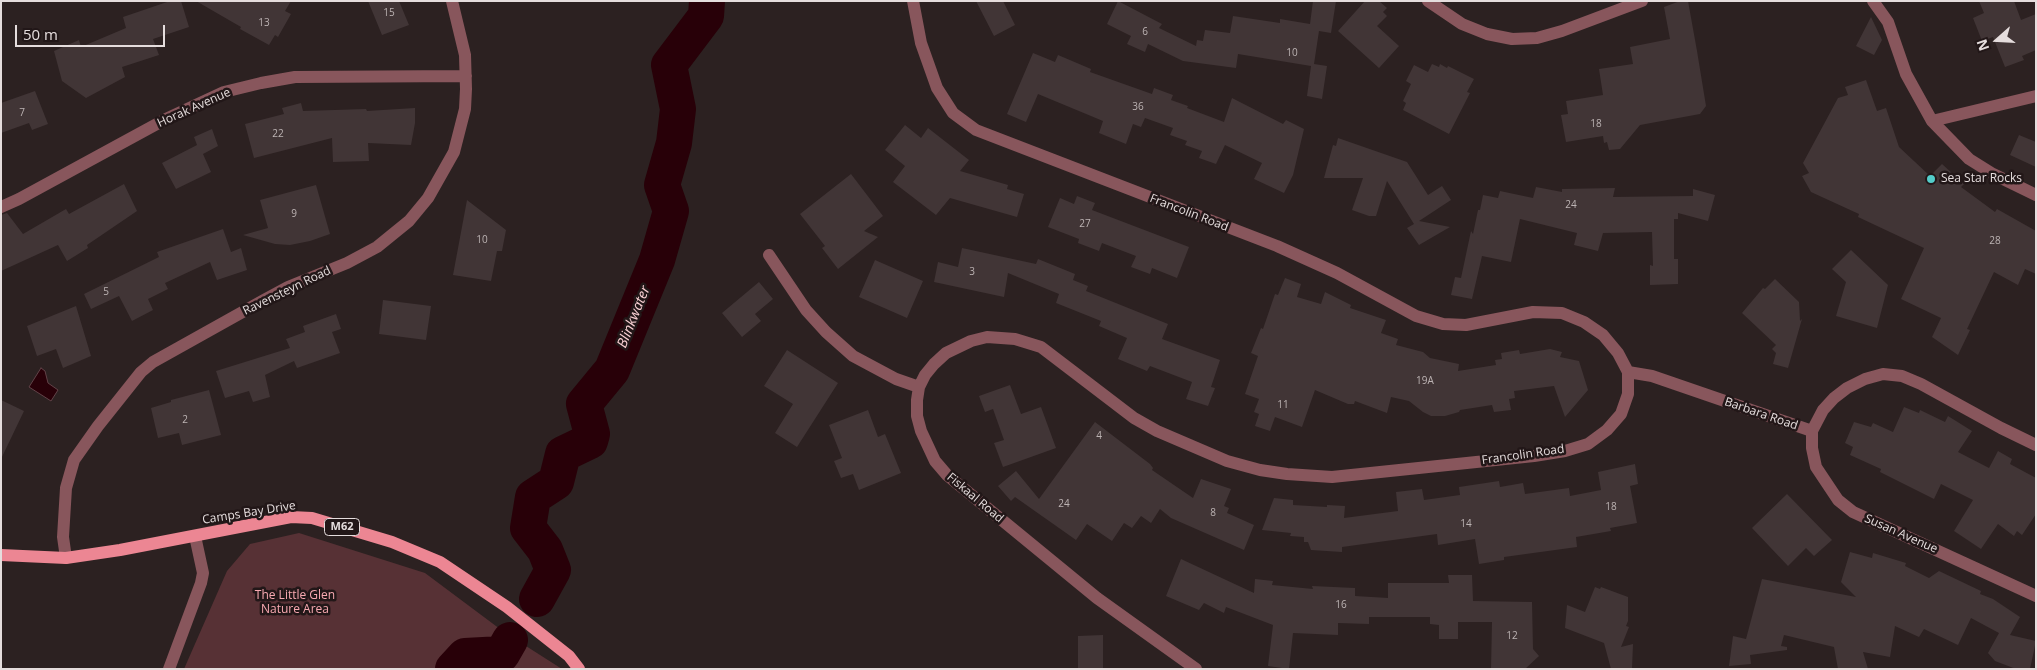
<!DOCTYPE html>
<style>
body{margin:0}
#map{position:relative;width:2037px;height:670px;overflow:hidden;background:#2c2121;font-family:"Open Sans",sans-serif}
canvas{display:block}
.frame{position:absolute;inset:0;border:2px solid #e5dddd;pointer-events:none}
.north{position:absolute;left:1972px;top:15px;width:50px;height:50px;-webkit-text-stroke:4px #221718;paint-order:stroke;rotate:251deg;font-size:14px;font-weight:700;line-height:20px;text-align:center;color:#e5dddd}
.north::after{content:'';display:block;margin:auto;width:18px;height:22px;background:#e5dddd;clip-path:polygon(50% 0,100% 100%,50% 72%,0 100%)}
.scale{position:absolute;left:15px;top:25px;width:150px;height:22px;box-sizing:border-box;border:2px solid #e5dddd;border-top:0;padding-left:6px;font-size:15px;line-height:18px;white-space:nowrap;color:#e5dddd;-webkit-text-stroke:4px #221718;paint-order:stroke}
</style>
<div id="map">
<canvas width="2037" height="670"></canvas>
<div class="frame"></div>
<div class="north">N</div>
<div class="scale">50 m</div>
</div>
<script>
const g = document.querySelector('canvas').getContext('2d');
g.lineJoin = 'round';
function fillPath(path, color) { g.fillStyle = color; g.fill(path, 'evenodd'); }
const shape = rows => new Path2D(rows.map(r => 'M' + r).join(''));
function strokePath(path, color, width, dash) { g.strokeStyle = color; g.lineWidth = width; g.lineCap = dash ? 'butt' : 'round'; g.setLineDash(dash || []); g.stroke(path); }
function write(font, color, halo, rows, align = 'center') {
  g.font = font + ' "Open Sans",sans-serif'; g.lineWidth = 5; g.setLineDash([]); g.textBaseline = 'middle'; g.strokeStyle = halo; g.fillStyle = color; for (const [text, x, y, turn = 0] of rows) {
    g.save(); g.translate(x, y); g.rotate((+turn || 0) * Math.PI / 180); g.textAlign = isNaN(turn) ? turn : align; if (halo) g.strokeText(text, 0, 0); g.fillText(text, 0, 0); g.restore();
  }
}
fillPath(shape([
 [299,533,425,573,504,632,562,669,184,669,227,571,250,544]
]), '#573135');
const water = shape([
 [41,368,45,371,48,383,58,390,51,401,29,387,41,368]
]);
fillPath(water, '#280008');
strokePath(water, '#614248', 1);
strokePath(shape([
 [537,599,553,570,545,550,528,528,533,497,556,482,563,454,590,441,592,434,584,404,612,370,657,260,671,211,662,185,674,143,678,109,669,65,706,16,707,1],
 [453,669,465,656,502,654,510,640]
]), '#280008', 36);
fillPath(shape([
 [170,1,181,1,189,27,153,39,159,55,122,67,125,77,86,98,62,81,54,51,79,40,81,47,126,28,123,17],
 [196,1,291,1,285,11,291,14,278,37,275,35,269,45,240,29,241,27],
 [368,1,399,1,409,25,382,35],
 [976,1,1003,1,1015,25,994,36],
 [1118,1,1162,24,1159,28,1196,46,1197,40,1203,41,1205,30,1230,33,1233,16,1280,23,1280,19,1310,24,1313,1,1336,1,1331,33,1319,31,1314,64,1327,66,1322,99,1307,96,1311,66,1238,54,1236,68,1183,61,1148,44,1145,52,1127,44,1131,36,1107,24],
 [1365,1,1379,1,1387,8,1383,12,1387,16,1377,26,1399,46,1379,68,1338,31],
 [1680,1,1688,1,1697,51,1706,106,1700,114,1640,125,1620,149,1609,150,1607,142,1604,143,1603,136,1566,142,1561,115,1568,114,1566,101,1603,95,1599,69,1633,64,1630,47,1670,39,1664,7],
 [1979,1,2014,1,2021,20,2036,14,2036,50,2022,56,2024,60,2005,67,1993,37,1982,41,1973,18,1984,13],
 [1871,17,1882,40,1874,55,1856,46],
 [1033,53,1055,62,1058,55,1091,69,1090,72,1152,94,1154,88,1173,95,1171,100,1188,106,1187,108,1224,122,1232,98,1283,124,1286,120,1304,129,1293,175,1284,193,1254,179,1262,163,1225,145,1216,164,1199,158,1202,151,1185,145,1187,141,1170,135,1173,128,1145,118,1141,127,1133,124,1126,144,1099,133,1103,121,1038,94,1026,122,1007,114],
 [1432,64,1439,67,1440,64,1447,68,1448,66,1474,79,1467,92,1470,93,1449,134,1403,110,1406,103,1403,101,1411,84,1406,81,1414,65,1428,72],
 [1866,80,1877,111,1886,108,1899,147,1930,176,1942,164,1964,184,1961,187,1995,212,1997,209,2036,231,2036,274,2025,269,2018,285,1994,272,1967,329,1970,330,1958,355,1932,337,1941,318,1901,299,1924,248,1858,217,1859,214,1811,192,1802,176,1809,173,1803,163,1838,98,1848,95,1845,87],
 [35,91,48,124,32,130,29,123,1,133,1,103],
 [301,103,303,111,366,109,367,111,415,108,415,123,411,145,368,143,369,161,333,162,332,138,254,158,245,124,284,114,282,108],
 [905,125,921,138,928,128,969,160,960,171,1008,185,1007,189,1024,194,1017,217,950,198,936,215,893,182,905,166,885,150],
 [212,129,218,146,203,154,211,172,176,189,162,163,197,145,194,137],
 [2019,135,2036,142,2036,167,2010,155],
 [1338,138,1407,162,1428,195,1442,186,1451,200,1419,221,1450,227,1419,245,1407,228,1414,224,1387,181,1376,216,1369,216,1352,210,1363,178,1324,178,1333,145,1336,146],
 [851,174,883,216,864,231,878,237,838,269,822,248,825,246,800,214],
 [124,184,137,211,87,245,88,248,67,261,58,245,1,271,1,215,7,213,23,234,66,209,69,214],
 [316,185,330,234,310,241,290,245,275,244,243,235,268,228,260,200],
 [1536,187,1562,192,1562,189,1615,188,1613,197,1693,196,1693,189,1715,195,1708,221,1678,213,1678,219,1674,219,1674,259,1678,259,1678,284,1650,285,1650,265,1653,266,1652,232,1603,233,1598,251,1574,245,1577,233,1520,219,1511,262,1482,256,1472,299,1451,295,1455,277,1461,278,1471,231,1473,234,1478,210,1480,210,1483,195,1498,198,1500,191,1533,198],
 [1077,196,1095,203,1092,210,1189,247,1177,278,1152,268,1150,274,1131,267,1136,256,1102,243,1099,251,1078,243,1079,239,1048,227,1060,198,1074,204],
 [467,200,506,230,502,251,497,251,491,281,453,275],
 [223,229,231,252,241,248,247,270,217,280,210,262,165,283,168,289,148,299,153,310,132,321,119,296,91,309,84,294,159,257,157,252],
 [962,248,1036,264,1038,259,1075,274,1073,280,1088,286,1086,291,1168,324,1162,339,1220,360,1211,387,1215,388,1208,406,1186,399,1192,382,1150,366,1147,371,1118,359,1127,338,1099,326,1101,321,1056,303,1059,294,1008,273,1004,297,934,282,938,262,958,267],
 [1851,250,1888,285,1877,328,1836,316,1846,282,1832,269],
 [875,260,923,281,907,318,859,297],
 [1285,278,1301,284,1297,297,1321,304,1325,292,1351,305,1350,308,1386,320,1381,333,1398,339,1396,345,1423,352,1430,358,1459,364,1458,371,1496,365,1495,360,1502,359,1501,353,1519,350,1520,354,1550,349,1562,352,1560,357,1579,361,1588,390,1565,417,1554,386,1514,391,1515,398,1509,399,1511,410,1494,412,1492,405,1460,410,1459,412,1445,416,1431,416,1423,412,1409,401,1391,397,1387,413,1355,401,1354,404,1348,404,1315,390,1302,427,1275,417,1270,431,1255,426,1259,414,1254,412,1259,399,1245,394,1258,356,1251,353,1261,328,1263,329,1275,294,1278,295],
 [1775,279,1799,302,1800,321,1802,319,1788,368,1773,364,1776,353,1772,349,1776,345,1742,313,1763,288,1765,289],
 [759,282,773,299,755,314,761,321,742,337,722,313],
 [383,300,431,306,426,340,379,334],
 [76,306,91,356,63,368,56,349,37,356,27,326],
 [336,314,341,329,332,332,340,353,297,368,294,361,265,375,270,397,253,402,249,391,225,398,216,371,290,348,286,339,305,332,303,326],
 [787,350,838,383,797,447,775,433,793,404,764,386],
 [1010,385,1021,414,1041,407,1056,448,1003,467,994,443,1004,440,993,409,985,412,979,396],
 [209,390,221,435,182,445,179,433,158,438,151,408,171,402,171,400],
 [1,400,24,411,1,459],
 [1904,407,1919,413,1920,410,1945,422,1948,416,1972,431,1958,452,1989,468,1998,451,2012,459,2010,464,2036,478,2036,514,2022,535,2017,531,2014,536,1998,524,1981,549,1954,531,1973,500,1941,484,1934,499,1880,472,1881,469,1850,455,1853,447,1845,443,1854,422,1871,427,1873,423,1893,432],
 [868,410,878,437,885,434,901,473,859,490,853,474,841,478,834,461,842,458,829,425],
 [1095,422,1150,464,1153,468,1152,470,1193,498,1201,479,1231,489,1224,506,1229,508,1227,513,1254,525,1244,550,1171,518,1160,509,1151,523,1141,516,1132,528,1124,523,1112,541,1087,524,1076,540,1015,497,1011,501,998,486,1016,471,1039,499],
 [1635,464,1638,484,1630,486,1637,523,1610,528,1611,531,1576,537,1577,547,1504,557,1504,560,1479,564,1475,539,1438,545,1437,534,1342,547,1342,552,1311,550,1308,542,1304,542,1304,537,1290,536,1291,533,1262,530,1274,498,1293,500,1293,505,1327,507,1327,505,1345,506,1344,518,1398,511,1396,492,1422,489,1424,500,1460,495,1459,487,1499,481,1500,487,1523,483,1525,494,1569,488,1570,496,1601,490,1598,472],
 [1787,494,1832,540,1814,556,1806,548,1788,566,1752,528],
 [1850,552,1872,558,1873,553,1906,563,1905,566,1929,578,1939,571,1981,591,1980,594,1993,599,2020,617,2010,635,2036,641,2030,669,2016,669,1995,661,1988,653,1999,633,1971,618,1958,645,1924,629,1919,637,1895,626,1890,657,1863,652,1868,669,1838,669,1834,647,1784,635,1781,646,1787,647,1787,650,1750,655,1751,664,1729,666,1733,636,1746,639,1762,579,1856,597,1841,582],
 [1181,559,1254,593,1255,579,1273,581,1272,585,1313,589,1312,586,1355,588,1355,596,1388,598,1388,583,1449,583,1448,575,1472,575,1473,601,1532,602,1533,649,1539,656,1525,669,1491,669,1492,622,1458,622,1458,639,1439,639,1439,625,1430,624,1430,617,1369,617,1369,624,1338,623,1338,635,1293,633,1289,669,1268,666,1273,625,1226,607,1224,613,1204,603,1199,610,1166,596],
 [1595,587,1600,589,1601,587,1628,597,1628,621,1626,626,1629,627,1621,647,1633,644,1632,669,1611,669,1604,643,1565,628,1567,605,1585,612],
 [1103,635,1103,669,1078,669,1078,636]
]), '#413536');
strokePath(shape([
 [913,1,921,43,937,88,953,113,976,130,1277,246,1337,273,1416,316,1443,324,1466,325,1533,312,1562,313,1584,322,1603,335,1618,353,1628,372,1628,394,1621,414,1607,430,1588,444,1565,451,1534,456,1332,477,1287,474,1260,470,1227,461,1157,431,1134,418,1041,347,1015,339,987,337,971,341,946,353,934,364,925,375,919,387,917,400,917,416,921,431,935,461,947,475,1097,598,1196,669],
 [1428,1,1462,24,1487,34,1512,39,1537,38,1562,31,1642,1],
 [1873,1,1888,22,1906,74,1932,121,1969,159,1993,174,2036,195],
 [1932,121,2036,96],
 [1,207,19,199,166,119,224,92,261,83,295,77,466,76],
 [769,255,806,310,826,332,853,356,896,379,919,387],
 [1628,372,1652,376,1812,431],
 [2036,445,2001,428,1921,384,1902,376,1883,374,1865,379,1847,388,1834,398,1823,410,1812,431,1812,448,1816,467,1838,500,1853,512,2036,596],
 [66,558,63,537,66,488,74,460,98,426,141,372,153,362,264,300,288,287,347,263,377,247,409,221,428,198,454,152,465,109,466,89,465,55,452,1],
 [169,669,201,583,203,573,195,536]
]), '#88565c', 12);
strokePath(shape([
 [1,555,66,558,120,550,291,517,312,518,392,542,440,562,507,607,569,656,579,669]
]), '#ec8693', 12);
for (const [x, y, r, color] of [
 [1931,179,5,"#53cdca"]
]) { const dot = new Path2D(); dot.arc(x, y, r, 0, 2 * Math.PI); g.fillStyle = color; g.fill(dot); strokePath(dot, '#221718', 2); }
write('10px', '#bcb3b3', null, [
 ["15",389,13],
 ["13",264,23],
 ["6",1145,32],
 ["10",1292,53],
 ["36",1138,107],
 ["7",22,113],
 ["18",1596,124],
 ["22",278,134],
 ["24",1571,205],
 ["9",294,214],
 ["27",1085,224],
 ["10",482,240],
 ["28",1995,241],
 ["3",972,272],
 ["5",106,292],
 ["19A",1425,381],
 ["11",1283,405],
 ["2",185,420],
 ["4",1099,436],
 ["24",1064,504],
 ["18",1611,507],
 ["8",1213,513],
 ["14",1466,524],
 ["16",1341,605],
 ["12",1512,636]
]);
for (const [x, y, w] of [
 [342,527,35]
]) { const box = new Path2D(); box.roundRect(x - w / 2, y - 8.5, w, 17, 4); g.fillStyle = '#221718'; g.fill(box); strokePath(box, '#e5dddd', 1); }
write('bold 11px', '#e5dddd', null, [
 ["M62",342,527]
]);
write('12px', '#e5dddd', '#221718', [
 ["Horak Avenue",194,108,-24],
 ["Francolin Road",1189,213,21],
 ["Ravensteyn Road",287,291,-26],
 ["Barbara Road",1761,414,19],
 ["Francolin Road",1523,455,-8],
 ["Fiskaal Road",975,498,40],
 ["Camps Bay Drive",249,513,-9],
 ["Susan Avenue",1901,534,24]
]);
write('12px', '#e5dddd', '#221718', [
 ["Sea Star Rocks",1941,179]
], 'left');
write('12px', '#f8a9b1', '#221718', [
 ["The Little Glen",295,596],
 ["Nature Area",295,610]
]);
write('italic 14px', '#fad1d4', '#221718', [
 ["Blinkwater",634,317,-68]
]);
</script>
